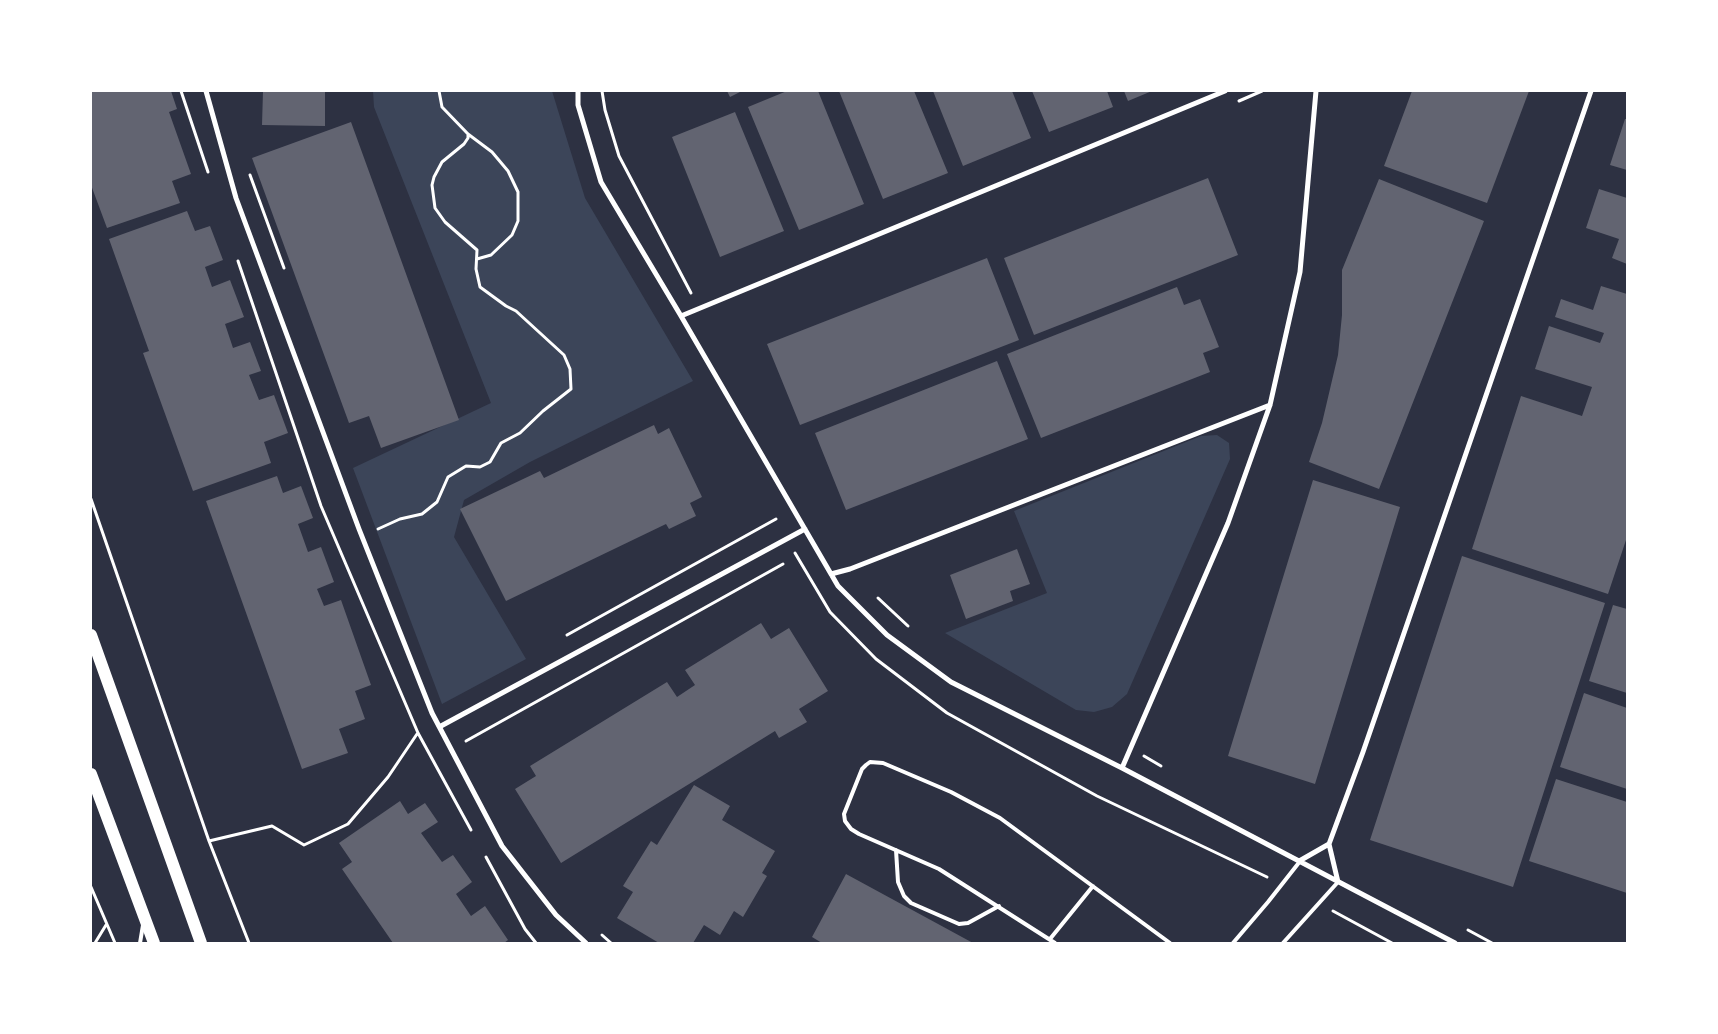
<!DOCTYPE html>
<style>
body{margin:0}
#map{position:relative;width:1718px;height:1034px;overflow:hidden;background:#2d3142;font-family:Spectral,serif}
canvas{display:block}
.frame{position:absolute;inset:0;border:92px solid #fff;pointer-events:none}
</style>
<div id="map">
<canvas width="1718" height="1034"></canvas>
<div class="frame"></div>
</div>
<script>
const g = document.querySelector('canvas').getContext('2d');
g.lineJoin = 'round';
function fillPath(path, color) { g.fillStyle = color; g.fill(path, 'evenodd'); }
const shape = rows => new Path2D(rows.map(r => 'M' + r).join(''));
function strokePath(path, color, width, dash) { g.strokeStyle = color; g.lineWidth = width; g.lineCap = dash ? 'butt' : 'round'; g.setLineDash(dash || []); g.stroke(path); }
fillPath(shape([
 [373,91,552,91,585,198,693,381,530,462,464,500,454,537,526,659,442,704,353,468,491,403,374,107],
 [1217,435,1229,443,1230,459,1127,694,1112,707,1094,712,1076,710,945,633,1047,593,1014,511,1201,436]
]), '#3c4559');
fillPath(shape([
 [91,91,171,91,177,109,169,112,191,174,172,181,180,203,107,228,91,185],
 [263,91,325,91,325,126,262,125],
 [727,91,742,91,730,97],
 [787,91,818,91,864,204,799,230,748,107],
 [839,91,914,91,948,173,883,199],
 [933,91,1012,91,1031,138,963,166],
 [1032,91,1107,91,1113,107,1049,132],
 [1124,91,1152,91,1128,101],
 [1412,91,1529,91,1487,203,1384,166],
 [735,112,784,231,720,257,672,137],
 [1625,119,1627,119,1627,170,1610,165],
 [351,122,459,420,381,448,369,416,349,423,252,158],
 [1208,178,1238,255,1034,335,1004,258],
 [1379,179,1484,221,1379,489,1309,462,1322,423,1338,355,1342,315,1342,270],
 [1599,189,1627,198,1627,264,1612,258,1619,239,1586,228],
 [187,211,195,231,210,226,223,260,205,267,212,287,230,280,244,317,225,324,233,348,250,342,261,371,249,375,259,400,274,395,288,433,264,442,271,463,193,491,143,353,149,351,109,239],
 [987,258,1019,340,800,425,767,344],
 [1601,286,1627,294,1627,537,1608,594,1472,549,1521,396,1582,416,1592,387,1535,369,1549,326,1600,343,1604,333,1555,317,1561,299,1593,310],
 [1177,287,1184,305,1200,299,1219,347,1203,353,1210,372,1041,438,1007,354],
 [997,361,1028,439,846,510,815,433],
 [654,425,658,434,669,428,702,497,690,503,696,516,669,529,666,524,506,601,460,509,540,471,544,478],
 [277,476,283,493,301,486,313,518,298,524,308,552,321,547,334,582,317,589,324,606,341,600,371,685,355,691,365,719,339,729,348,753,302,769,206,501],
 [1313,480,1400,507,1315,784,1228,756],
 [1017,549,1030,584,1010,591,1013,601,966,619,950,575],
 [1462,556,1605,603,1513,887,1370,840],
 [1613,605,1627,609,1627,693,1589,681],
 [761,623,771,639,789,628,828,691,799,709,807,722,779,738,775,731,561,863,515,789,536,776,530,766,667,682,677,697,695,685,685,670],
 [1584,693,1627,708,1627,789,1560,767],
 [1556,779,1627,802,1627,893,1529,861],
 [694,785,730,806,722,820,775,851,762,873,767,876,743,917,734,911,720,935,704,925,693,943,659,943,617,918,633,892,623,886,651,841,657,845],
 [400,801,408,814,425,803,438,822,421,833,442,862,453,855,472,882,456,894,471,916,485,906,508,940,504,943,393,943,342,869,352,862,339,843],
 [846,874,973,943,822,943,812,937]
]), '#626471');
strokePath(shape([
 [181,91,208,172],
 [439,91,442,107,468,134,492,152,508,171,518,192,518,221,512,235,491,255,477,259],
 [602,91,605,110,619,156,691,293],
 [1239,101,1262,91],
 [250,175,284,268],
 [238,261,321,506,418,733,471,830],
 [91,499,209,841,249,943],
 [378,529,400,519,422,514,437,502,448,477,466,466,480,467,490,462,501,443,520,433,543,411,571,389,570,369,564,355,516,311,506,306,480,287,476,269,477,250,445,222,435,208,432,185,434,177,442,162,464,144,468,138,468,134],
 [795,553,830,612,876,659,947,713,1097,796,1267,877],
 [878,598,908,626],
 [567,635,776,519],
 [466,741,783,564],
 [1144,756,1161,766],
 [209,841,272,826,304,845,348,824,388,777,417,734],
 [486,857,525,929,536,943],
 [91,887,115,943],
 [1333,911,1392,943],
 [1468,930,1492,943],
 [602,935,611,943],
 [95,943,106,925]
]), '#fff', 3);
strokePath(shape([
 [896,850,898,882,904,896,911,903,959,924,968,923,999,906],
 [1050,939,1093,886],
 [140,943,143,925],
 [1055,943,939,869,859,834,851,829,845,821,844,814,862,769,866,765,870,762,883,763,951,792,1000,818,1170,943],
 [1233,943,1268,902,1301,860],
 [1283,943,1338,882]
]), '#fff', 4);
strokePath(shape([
 [206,91,236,198,359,529,432,713,502,846,556,915,586,943],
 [578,91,578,105,601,182,681,316,831,574,838,586,887,635,951,682,1122,768,1455,943],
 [681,316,1225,91],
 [831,574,850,569,1270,405],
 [441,726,805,529],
 [1122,768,1228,523,1270,405,1300,272,1316,91],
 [1301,860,1329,844],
 [1338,882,1329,844,1363,752,1591,91]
]), '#fff', 5);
strokePath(shape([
 [91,635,201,943],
 [91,774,154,943]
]), '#fff', 12);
</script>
